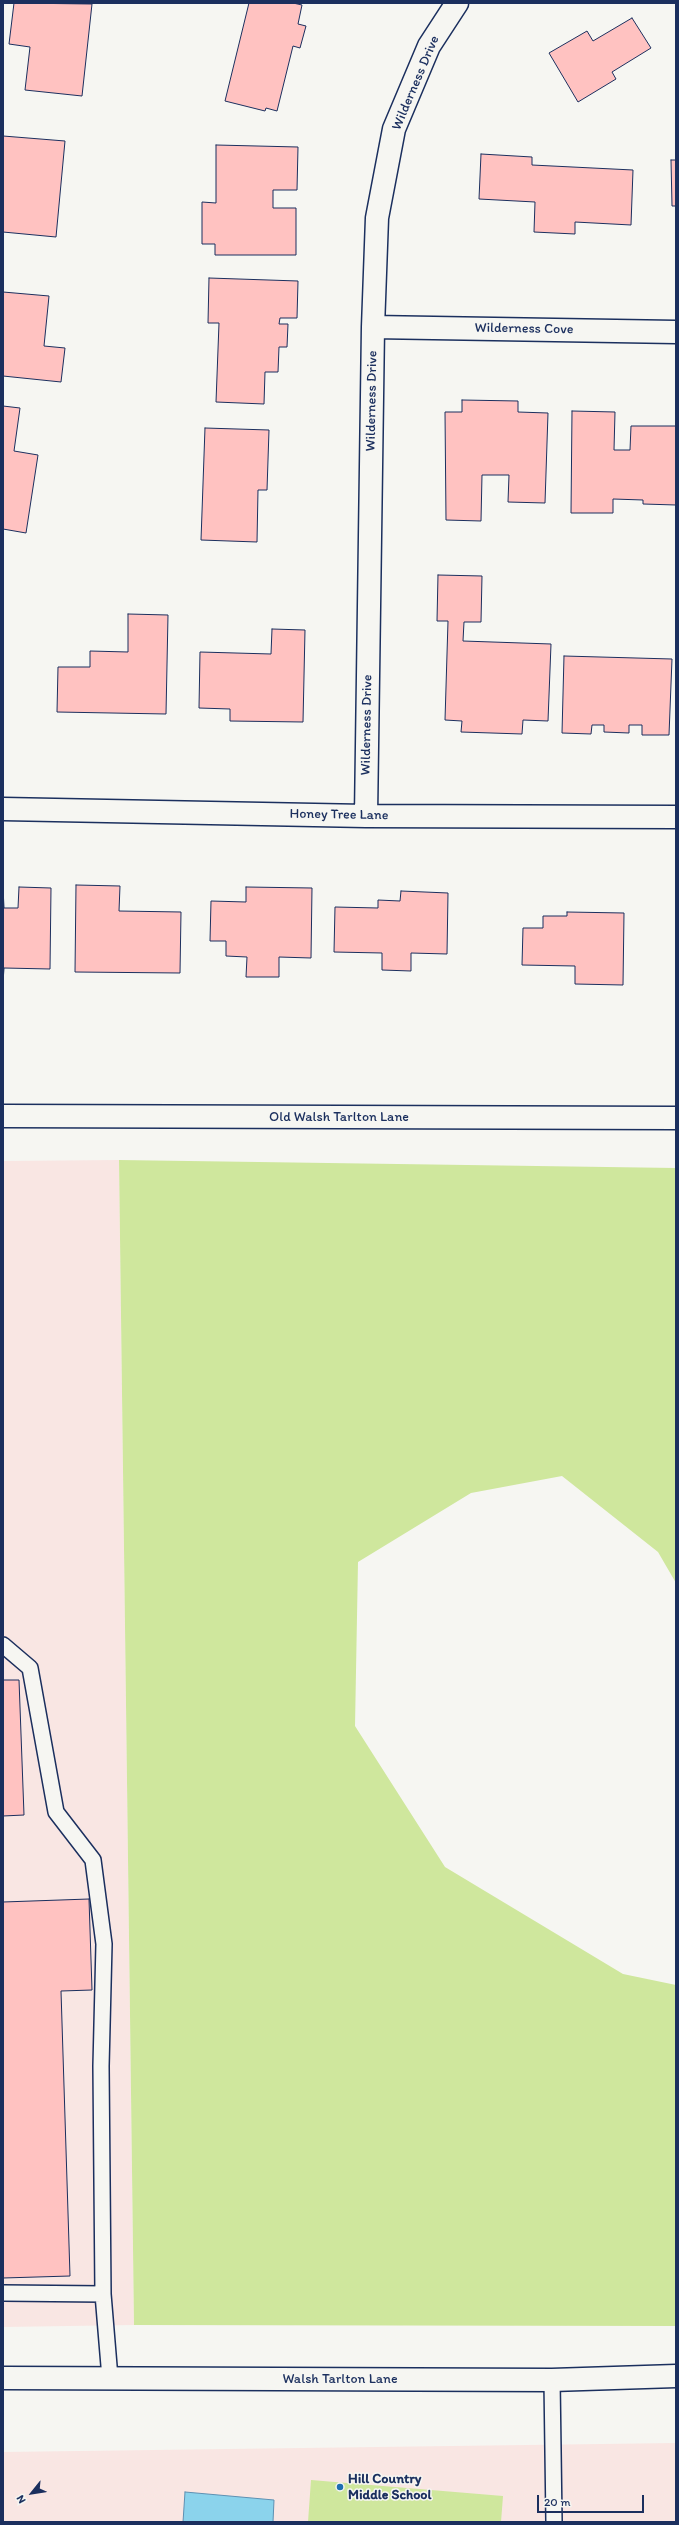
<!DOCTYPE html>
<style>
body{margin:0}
#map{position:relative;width:679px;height:2525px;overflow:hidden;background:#f6f6f2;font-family:Itim,sans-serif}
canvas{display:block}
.frame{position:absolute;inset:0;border:4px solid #1b2f5e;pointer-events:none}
.north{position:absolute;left:12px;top:2473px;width:40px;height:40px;-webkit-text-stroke:3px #f6f6f2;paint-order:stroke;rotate:240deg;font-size:11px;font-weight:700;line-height:16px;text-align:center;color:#1b2f5e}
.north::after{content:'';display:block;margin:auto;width:14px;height:18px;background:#1b2f5e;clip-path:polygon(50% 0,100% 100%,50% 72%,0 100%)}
.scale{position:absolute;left:537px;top:2495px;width:107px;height:18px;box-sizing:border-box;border:2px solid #1b2f5e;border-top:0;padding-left:5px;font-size:12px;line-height:14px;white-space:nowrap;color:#1b2f5e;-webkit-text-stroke:3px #f6f6f2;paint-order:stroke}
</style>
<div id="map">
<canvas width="679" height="2525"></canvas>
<div class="frame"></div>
<div class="north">N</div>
<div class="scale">20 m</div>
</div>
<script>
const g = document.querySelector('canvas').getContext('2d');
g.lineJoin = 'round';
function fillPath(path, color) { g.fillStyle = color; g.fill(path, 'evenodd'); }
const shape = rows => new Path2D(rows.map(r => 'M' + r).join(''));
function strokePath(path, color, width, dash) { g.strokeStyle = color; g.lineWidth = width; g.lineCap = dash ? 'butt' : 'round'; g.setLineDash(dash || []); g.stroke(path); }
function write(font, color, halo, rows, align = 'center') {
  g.font = font + ' Itim,sans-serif'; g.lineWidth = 3; g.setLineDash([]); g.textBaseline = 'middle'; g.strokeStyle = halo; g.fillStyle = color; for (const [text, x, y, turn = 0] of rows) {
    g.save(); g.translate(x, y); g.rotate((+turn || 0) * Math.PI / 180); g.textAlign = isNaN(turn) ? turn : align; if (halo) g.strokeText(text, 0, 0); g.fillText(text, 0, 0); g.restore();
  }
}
fillPath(shape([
 [119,1160,134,2325,3,2327,3,1161],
 [676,2443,676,2522,3,2522,3,2452]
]), '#f9e6e3');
fillPath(shape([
 [119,1160,676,1168,676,1583,658,1552,562,1476,471,1493,358,1562,355,1726,445,1867,623,1974,676,1985,676,2326,134,2325],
 [311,2480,503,2496,501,2522,308,2522]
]), '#cfe79d');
const water = shape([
 [185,2492,274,2500,273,2522,183,2522,185,2492]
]);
fillPath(water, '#8bd3ec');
strokePath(water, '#5e91b3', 1);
const building = shape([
 [14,3,92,4,82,96,25,90,30,47,9,44,14,3],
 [249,3,293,3,302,5,298,24,306,26,300,48,293,46,277,111,266,108,265,111,225,101,249,3],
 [632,18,651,48,612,72,616,79,578,102,549,53,587,31,593,41,632,18],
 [3,136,65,141,56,237,3,232,3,136],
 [216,145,298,147,297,190,273,190,273,208,296,208,296,255,215,255,215,244,202,244,202,202,216,203,216,145],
 [481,154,532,157,532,165,633,170,631,225,575,222,575,234,534,232,535,202,479,199,481,154],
 [671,160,676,160,676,206,672,206,671,160],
 [209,278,298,281,297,318,280,318,279,324,288,324,287,347,279,347,278,372,265,372,264,404,216,402,219,323,208,323,209,278],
 [3,292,49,296,44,346,65,348,61,382,3,376,3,292],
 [462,400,518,401,518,412,548,413,545,503,508,502,509,475,482,475,481,521,446,520,445,412,462,412,462,400],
 [3,406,20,408,14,451,38,455,26,533,3,529,3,406],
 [572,411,615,412,614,450,630,450,631,426,676,426,676,505,643,504,643,500,613,499,613,513,571,513,572,411],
 [205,428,269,430,267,490,258,490,257,542,201,540,205,428],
 [438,575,482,576,481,622,464,622,463,641,551,644,548,721,523,720,522,734,461,732,462,721,445,720,448,621,437,621,438,575],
 [128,614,168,615,166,714,57,712,58,667,90,667,90,651,128,652,128,614],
 [272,629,305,630,303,722,230,721,230,709,199,708,200,652,271,654,272,629],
 [564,656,672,659,669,735,642,735,642,725,629,725,629,733,604,732,604,725,592,725,591,734,562,733,564,656],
 [76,885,120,886,119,911,181,912,180,973,75,972,76,885],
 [19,887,51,888,50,969,4,968,3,982,3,888,4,908,18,908,19,887],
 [246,887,312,888,311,958,279,957,279,977,246,977,247,957,226,956,226,941,210,941,211,901,246,902,246,887],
 [401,891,448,893,447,954,411,953,411,971,382,970,382,953,334,952,335,907,378,908,378,900,400,901,401,891],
 [567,912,624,913,623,985,575,984,575,966,522,965,523,928,543,928,543,916,567,916,567,912],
 [3,1680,19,1680,24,1815,3,1816,3,1680],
 [89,1899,92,1990,61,1991,70,2276,3,2278,3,1902,89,1899]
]);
fillPath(building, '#ffc2c1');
strokePath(building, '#1b2f5e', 1);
const lane = shape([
 [3,1645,30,1668,56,1812,93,1860,104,1944,101,2066,103,2294,110,2378],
 [3,2293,103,2294],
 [552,2380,554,2522]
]);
const street = shape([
 [373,327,676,332],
 [3,809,366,816,676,817],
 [366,816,373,327,377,218,394,129,429,46,457,3],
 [3,1116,676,1118]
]);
const secondary = shape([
 [3,2378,552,2380,676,2376]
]);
strokePath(lane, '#1b2f5e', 18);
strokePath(street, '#1b2f5e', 25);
strokePath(secondary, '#1b2f5e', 25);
strokePath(lane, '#f6f6f2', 15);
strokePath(street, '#f6f6f2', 22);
strokePath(secondary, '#f6f6f2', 22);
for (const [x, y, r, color] of [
 [340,2487,4,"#1f6fb2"]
]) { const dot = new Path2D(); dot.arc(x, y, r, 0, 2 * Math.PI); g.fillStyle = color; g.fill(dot); strokePath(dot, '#f6f6f2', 1.5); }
write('14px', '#1b2f5e', '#f6f6f2', [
 ["Wilderness Drive",416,83,-67],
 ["Wilderness Cove",524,329,1],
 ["Wilderness Drive",372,401,-89],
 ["Wilderness Drive",367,725,-89],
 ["Honey Tree Lane",339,815,1],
 ["Old Walsh Tarlton Lane",339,1117],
 ["Walsh Tarlton Lane",340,2379]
]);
write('bold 14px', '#1b2f5e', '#f6f6f2', [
 ["Hill Country",348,2479],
 ["Middle School",348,2495]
], 'left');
</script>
